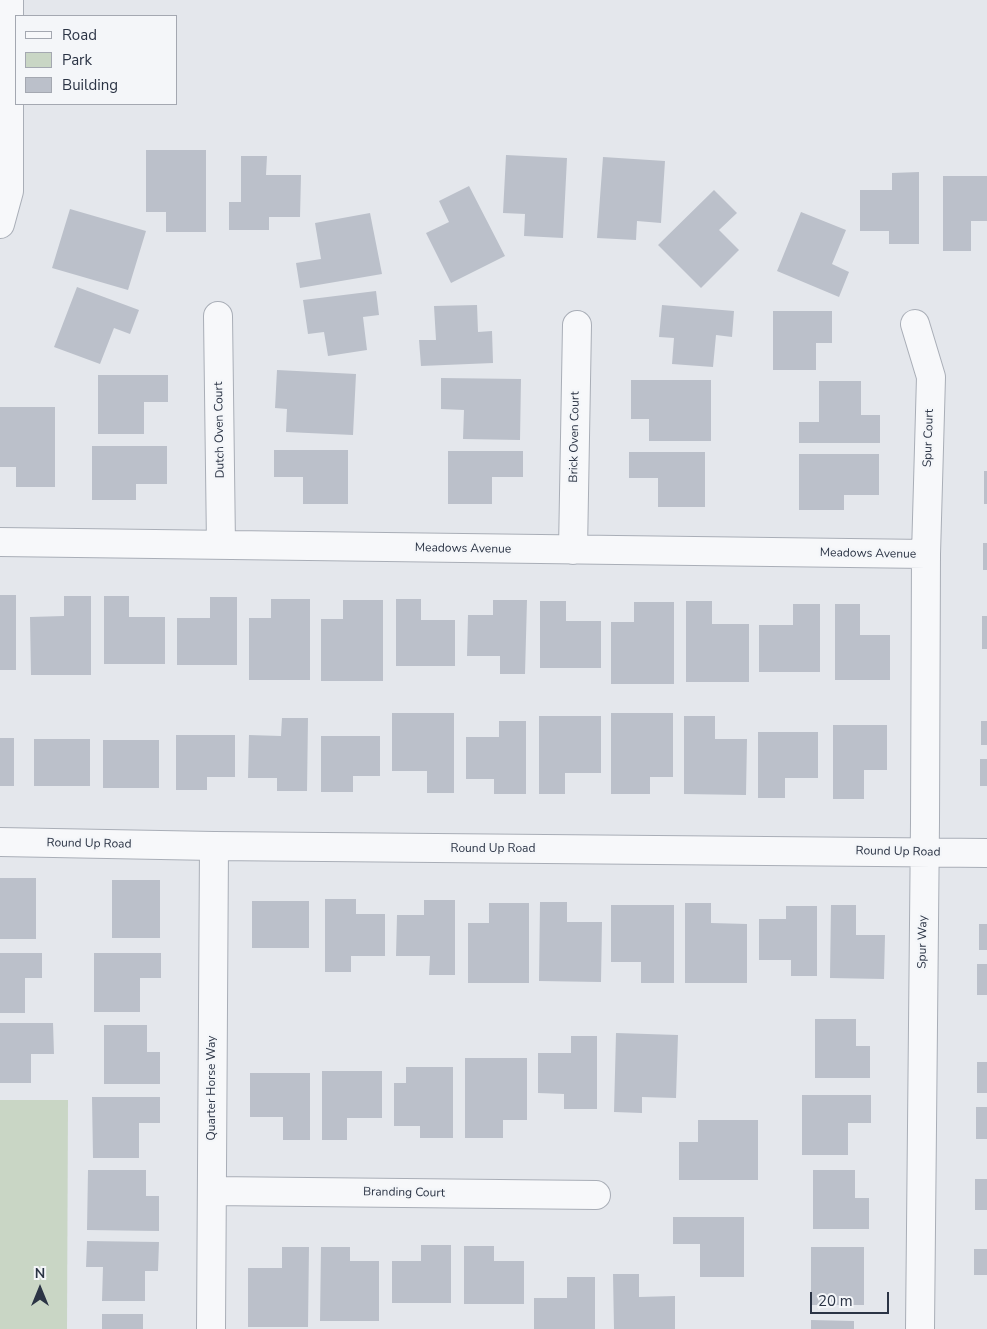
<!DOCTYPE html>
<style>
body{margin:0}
#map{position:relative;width:987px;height:1329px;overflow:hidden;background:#e4e7ec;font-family:"Nunito Sans",sans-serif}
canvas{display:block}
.legend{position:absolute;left:15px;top:15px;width:162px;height:90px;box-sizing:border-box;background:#f4f6f9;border:1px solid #a4a8b1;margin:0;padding:6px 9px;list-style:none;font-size:15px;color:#2b3445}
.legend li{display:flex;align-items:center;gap:10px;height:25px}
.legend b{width:25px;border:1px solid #a4a8b1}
.north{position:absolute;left:15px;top:1264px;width:50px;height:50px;-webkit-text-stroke:4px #f4f6f9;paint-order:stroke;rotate:0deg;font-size:14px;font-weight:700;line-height:20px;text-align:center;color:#2b3445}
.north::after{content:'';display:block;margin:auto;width:18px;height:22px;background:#2b3445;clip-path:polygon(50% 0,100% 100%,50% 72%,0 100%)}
.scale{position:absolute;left:810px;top:1292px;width:79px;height:22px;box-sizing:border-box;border:2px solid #2b3445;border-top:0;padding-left:6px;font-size:15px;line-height:18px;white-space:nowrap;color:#2b3445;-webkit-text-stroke:4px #f4f6f9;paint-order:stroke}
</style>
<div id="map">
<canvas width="987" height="1329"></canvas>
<ul class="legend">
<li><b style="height:6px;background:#f7f8fa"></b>Road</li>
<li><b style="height:14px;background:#c9d6c5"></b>Park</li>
<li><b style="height:14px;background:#bbc0ca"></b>Building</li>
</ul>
<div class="north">N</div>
<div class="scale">20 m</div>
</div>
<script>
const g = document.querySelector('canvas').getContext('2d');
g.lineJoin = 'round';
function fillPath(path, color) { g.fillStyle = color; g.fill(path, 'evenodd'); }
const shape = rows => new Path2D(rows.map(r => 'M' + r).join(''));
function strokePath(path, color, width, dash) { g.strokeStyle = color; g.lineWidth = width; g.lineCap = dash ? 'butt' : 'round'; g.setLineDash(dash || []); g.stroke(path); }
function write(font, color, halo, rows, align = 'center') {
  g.font = font + ' "Nunito Sans",sans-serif'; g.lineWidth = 4.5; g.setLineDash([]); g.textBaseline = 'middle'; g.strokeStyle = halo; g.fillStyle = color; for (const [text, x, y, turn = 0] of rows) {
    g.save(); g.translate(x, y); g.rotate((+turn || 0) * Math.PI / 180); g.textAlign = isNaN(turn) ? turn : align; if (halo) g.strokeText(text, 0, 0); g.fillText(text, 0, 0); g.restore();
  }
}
fillPath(shape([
 [0,1100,68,1100,67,1329,0,1329]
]), '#c9d6c5');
fillPath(shape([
 [146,150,206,150,206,232,166,232,166,212,146,212],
 [506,155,567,158,563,238,524,236,525,214,503,213],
 [241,156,267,156,266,175,301,175,300,217,269,217,269,230,229,230,229,202,241,202],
 [603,157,665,161,661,223,637,221,636,240,597,238],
 [919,172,919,244,889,244,889,231,860,231,860,190,892,190,892,173],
 [943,176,987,176,987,221,971,221,971,251,943,251],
 [469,186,505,256,451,283,426,233,449,222,439,201],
 [714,190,737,213,719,230,739,250,701,288,658,245],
 [70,209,146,231,128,290,52,268],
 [801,212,846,230,832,264,849,272,839,297,777,271],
 [370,213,382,274,300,288,296,263,321,259,315,223],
 [77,287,139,310,130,334,114,328,100,364,54,347],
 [376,291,379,315,363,317,367,350,328,356,324,332,308,334,303,300],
 [477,305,478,332,492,331,493,363,421,366,419,340,436,340,434,306],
 [662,305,734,311,732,337,716,335,713,367,672,364,674,338,659,337],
 [773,311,832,311,832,343,816,343,816,370,773,370],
 [277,370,356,374,353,435,286,432,287,409,275,408],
 [98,375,168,375,168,402,144,402,144,434,98,434],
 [441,378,521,379,520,440,463,439,464,410,441,409],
 [631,380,711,380,711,441,649,441,649,419,631,419],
 [819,381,861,381,861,415,880,415,880,443,799,443,799,422,819,422],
 [0,407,55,407,55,487,16,487,16,467,0,467],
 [92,446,167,446,167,484,136,484,136,500,92,500],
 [274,450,348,450,348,504,303,504,303,477,274,477],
 [448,451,523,451,523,477,492,477,492,504,448,504],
 [629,452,705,452,705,507,658,507,658,478,629,478],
 [799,454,879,454,879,495,844,495,844,510,799,510],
 [984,471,987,471,987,504,984,504],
 [983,543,987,543,987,570,983,570],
 [0,595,16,595,16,670,0,670],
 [64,596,91,596,91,675,31,675,30,617,64,616],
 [104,596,129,596,129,617,165,617,165,664,104,664],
 [210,597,237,597,237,665,177,665,177,618,210,618],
 [271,599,310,599,310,680,249,680,249,618,271,618],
 [396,599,421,599,421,620,455,620,455,666,396,666],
 [343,600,383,600,383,681,321,681,321,619,343,619],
 [493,600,527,600,525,674,500,674,500,656,467,656,468,615,493,615],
 [540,601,566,601,566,621,601,621,601,668,540,668],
 [686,601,712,601,712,624,749,624,749,682,686,682],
 [634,602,674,602,674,684,611,684,611,622,634,622],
 [793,604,820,604,820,672,759,672,759,625,793,625],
 [835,604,860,604,860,635,890,635,890,680,835,680],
 [982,616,987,616,987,649,982,649],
 [392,713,454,713,454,793,427,793,427,771,392,771],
 [611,713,673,713,673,777,650,777,650,794,611,794],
 [539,716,601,716,601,773,565,773,565,794,539,794],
 [684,716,715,716,715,739,747,739,746,795,684,794],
 [282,718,308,718,307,791,277,791,277,778,248,778,249,735,281,736],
 [499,721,526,721,526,794,494,794,494,779,466,779,466,737,499,737],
 [981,721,987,721,987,745,981,745],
 [833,725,887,725,887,770,864,770,864,799,833,799],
 [758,732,818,732,818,778,785,778,785,798,758,798],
 [176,735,235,735,235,777,207,777,207,790,176,790],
 [321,736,380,736,380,776,353,776,353,792,321,792],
 [0,738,14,738,14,786,0,786],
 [34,739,90,739,90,786,34,786],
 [103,740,159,740,159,788,103,788],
 [980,759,987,759,987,786,980,786],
 [0,878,36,878,36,939,0,939],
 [112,880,160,880,160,938,112,938],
 [325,899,356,899,356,914,385,914,385,956,351,956,351,972,325,972],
 [424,900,455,900,455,975,429,975,430,956,396,956,397,915,424,915],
 [252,901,309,901,309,948,252,948],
 [540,902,567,902,567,922,602,922,601,982,539,981],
 [489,903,529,903,529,983,468,983,468,923,489,923],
 [685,903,711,903,711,923,747,924,747,983,685,983],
 [611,905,674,905,674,983,641,983,641,962,611,962],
 [831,905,856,905,856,935,885,935,884,979,830,978],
 [786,906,817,906,817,976,791,976,791,960,759,960,759,919,786,919],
 [979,924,987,924,987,950,979,950],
 [0,953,42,953,42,978,25,978,25,1013,0,1013],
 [94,953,161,953,161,978,140,978,140,1012,94,1012],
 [977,964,987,964,987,995,977,995],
 [815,1019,856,1019,856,1046,870,1046,870,1078,815,1078],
 [0,1023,53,1023,54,1054,31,1054,31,1083,0,1083],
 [104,1025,147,1025,147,1052,160,1052,160,1084,104,1084],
 [616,1033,678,1035,676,1098,642,1097,642,1113,614,1112],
 [571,1036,597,1036,597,1109,564,1109,564,1094,538,1093,538,1053,571,1053],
 [465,1058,527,1058,527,1120,503,1120,503,1138,465,1138],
 [977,1062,987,1062,987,1093,977,1093],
 [406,1067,453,1067,453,1138,420,1138,420,1126,394,1126,394,1083,406,1083],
 [322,1071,382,1071,382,1118,347,1118,347,1140,322,1140],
 [250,1073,310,1073,310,1140,283,1140,283,1117,250,1117],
 [802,1095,871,1095,871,1123,848,1123,848,1155,802,1155],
 [92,1097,160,1097,160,1123,139,1123,139,1158,93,1158],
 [976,1107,987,1107,987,1139,976,1139],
 [698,1120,758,1120,758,1180,679,1180,679,1142,698,1142],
 [88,1170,146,1170,146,1196,159,1196,159,1231,87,1230],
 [813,1170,855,1170,855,1198,869,1198,869,1229,813,1229],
 [975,1179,987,1179,987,1210,975,1210],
 [673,1217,744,1217,744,1277,700,1277,700,1244,673,1244],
 [87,1241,159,1242,158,1271,145,1271,145,1301,102,1301,103,1267,86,1267],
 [421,1245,451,1245,451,1303,392,1303,392,1261,421,1261],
 [464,1246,494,1246,494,1261,524,1261,524,1304,464,1304],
 [282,1247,309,1247,308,1327,248,1327,248,1268,282,1268],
 [321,1247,350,1247,350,1261,379,1261,379,1321,320,1321],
 [811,1247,864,1247,864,1305,811,1305],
 [974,1249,987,1249,987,1275,974,1275],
 [613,1274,639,1274,639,1297,675,1296,675,1329,614,1329],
 [567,1277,595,1277,595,1329,534,1329,534,1298,567,1298],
 [102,1314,143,1314,143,1329,102,1329],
 [811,1320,854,1321,854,1329,811,1329]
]), '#bbc0ca');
const minor = shape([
 [0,224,9,191,9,0],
 [218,316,221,545],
 [915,324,931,377,926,554,925,822,920,1329],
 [0,542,926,554],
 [573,550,577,325],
 [0,842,214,846,987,853],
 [212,1191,596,1195],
 [211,1329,214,846]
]);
strokePath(minor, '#a9aeb7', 30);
strokePath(minor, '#f7f8fa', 28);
write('12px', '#2b3445', '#f4f6f9', [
 ["Dutch Oven Court",220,430,-91],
 ["Brick Oven Court",575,437,-89],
 ["Spur Court",929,438,-88],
 ["Meadows Avenue",463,549,1],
 ["Meadows Avenue",868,554,1],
 ["Round Up Road",89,844,1],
 ["Round Up Road",493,849],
 ["Round Up Road",898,852,1],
 ["Spur Way",923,942,-89],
 ["Quarter Horse Way",212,1088,-90],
 ["Branding Court",404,1193,1]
]);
</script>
